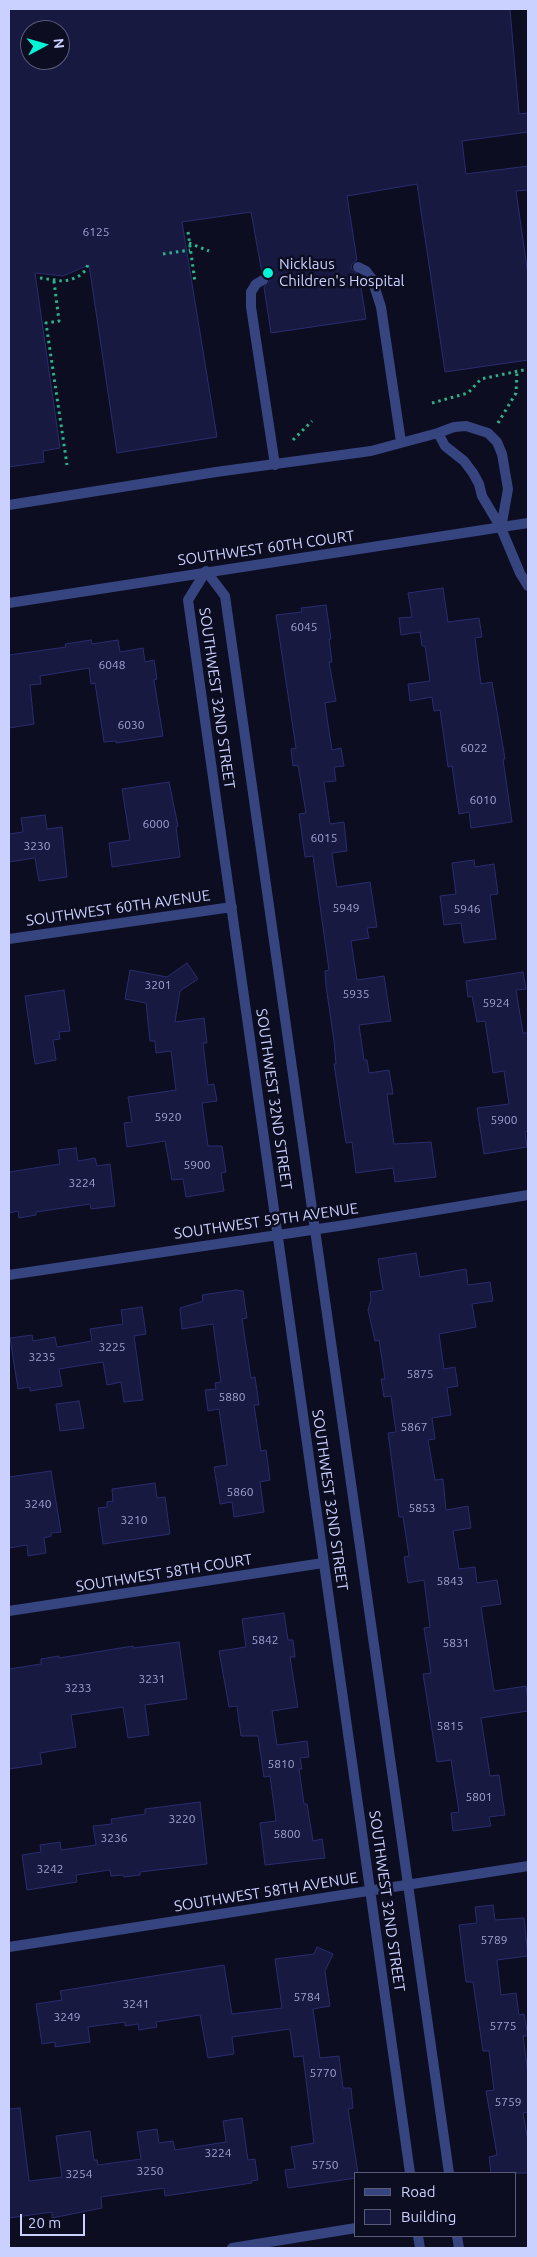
<!DOCTYPE html>
<style>
body{margin:0}
#map{position:relative;width:537px;height:2257px;overflow:hidden;background:#0c0d20;font-family:Ubuntu,sans-serif}
canvas{display:block}
.frame{position:absolute;inset:0;border:10px solid #cbd1ff;pointer-events:none}
.legend{position:absolute;left:354px;top:2172px;width:162px;height:65px;box-sizing:border-box;background:#0c0d20;border:1px solid #585b79;margin:0;padding:6px 9px;list-style:none;font-size:15px;color:#cbd1ff}
.legend li{display:flex;align-items:center;gap:10px;height:25px}
.legend b{width:25px;border:1px solid #585b79}
.north{position:absolute;left:20px;top:20px;width:50px;height:50px;box-sizing:border-box;background:#0c0d20;border:1px solid #585b79;border-radius:50%;rotate:84deg;font-size:14px;font-weight:700;line-height:20px;text-align:center;color:#cbd1ff}
.north::after{content:'';display:block;margin:auto;width:18px;height:22px;background:#00f6d7;clip-path:polygon(50% 0,100% 100%,50% 72%,0 100%)}
.scale{position:absolute;left:20px;top:2214px;width:65px;height:22px;box-sizing:border-box;border:2px solid #cbd1ff;border-top:0;padding-left:6px;font-size:15px;line-height:18px;white-space:nowrap;color:#cbd1ff;-webkit-text-stroke:4px #0c0d20;paint-order:stroke}
</style>
<div id="map">
<canvas width="537" height="2257"></canvas>
<div class="frame"></div>
<ul class="legend">
<li><b style="height:6px;background:#364480"></b>Road</li>
<li><b style="height:14px;background:#181941"></b>Building</li>
</ul>
<div class="north">N</div>
<div class="scale">20 m</div>
</div>
<script>
const g = document.querySelector('canvas').getContext('2d');
g.lineJoin = 'round';
function fillPath(path, color) { g.fillStyle = color; g.fill(path, 'evenodd'); }
const shape = rows => new Path2D(rows.map(r => 'M' + r).join(''));
function strokePath(path, color, width, dash) { g.strokeStyle = color; g.lineWidth = width; g.lineCap = dash ? 'butt' : 'round'; g.setLineDash(dash || []); g.stroke(path); }
function write(font, color, halo, rows, align = 'center') {
  g.font = font + ' Ubuntu,sans-serif'; g.lineWidth = 5; g.setLineDash([]); g.textBaseline = 'middle'; g.strokeStyle = halo; g.fillStyle = color; for (const [text, x, y, turn = 0] of rows) {
    g.save(); g.translate(x, y); g.rotate((+turn || 0) * Math.PI / 180); g.textAlign = isNaN(turn) ? turn : align; if (halo) g.strokeText(text, 0, 0); g.fillText(text, 0, 0); g.restore();
  }
}
const building = shape([
 [9,9,510,9,519,114,528,113,528,132,462,141,466,174,528,166,528,190,516,191,528,275,528,360,445,372,417,184,347,196,357,260,352,264,351,268,359,275,366,319,271,333,264,287,270,280,267,274,262,273,251,212,182,222,217,437,117,453,89,265,63,276,35,273,60,448,43,451,44,462,9,467,9,9],
 [30,30,60,30,60,60,30,60,30,30],
 [443,588,448,622,479,618,482,637,475,638,481,684,492,682,505,759,503,759,512,822,471,828,469,812,459,814,452,766,448,767,440,710,434,711,432,697,410,701,408,684,430,681,425,646,422,646,420,632,401,635,399,618,412,617,408,593,443,588],
 [326,605,331,639,329,639,332,662,329,662,336,701,325,703,327,718,332,750,341,748,344,766,334,767,336,781,324,782,330,824,344,822,347,851,332,853,337,887,370,882,377,927,367,928,369,938,351,941,357,980,384,976,391,1021,359,1025,364,1060,367,1060,369,1073,389,1070,393,1094,387,1094,394,1144,431,1142,436,1177,395,1182,393,1168,356,1173,352,1142,346,1143,334,1064,336,1064,334,1041,326,986,325,971,329,970,313,856,305,857,299,814,306,813,298,765,293,766,291,749,296,748,276,615,302,612,301,608,326,605],
 [91,640,92,644,118,640,120,652,143,648,145,662,154,660,157,679,154,680,163,736,116,743,116,741,104,742,95,683,91,684,89,668,40,676,41,684,30,685,34,724,9,728,9,655,66,647,65,644,91,640],
 [169,782,178,826,176,827,180,857,112,867,109,843,130,840,122,789,169,782],
 [45,815,47,829,62,827,67,877,39,881,35,858,9,862,9,834,23,832,21,818,45,815],
 [474,860,475,867,494,864,498,894,490,895,496,939,464,943,461,923,444,925,440,896,456,894,452,863,474,860],
 [187,963,198,979,180,991,175,1022,204,1018,207,1043,203,1043,208,1085,214,1084,217,1101,202,1103,208,1146,222,1146,226,1172,221,1173,224,1191,186,1197,183,1179,172,1180,165,1141,127,1147,124,1123,132,1122,128,1097,176,1090,171,1051,156,1053,155,1041,150,1041,146,1003,125,999,130,970,167,977,187,963],
 [523,972,526,989,516,990,523,1033,528,1033,528,1131,525,1132,527,1147,484,1154,477,1108,509,1104,504,1071,493,1073,485,1021,477,1022,472,996,468,997,466,981,523,972],
 [64,990,70,1031,59,1032,60,1039,53,1040,56,1060,35,1064,25,996,64,990],
 [76,1148,78,1161,95,1158,97,1166,110,1164,115,1206,91,1209,90,1204,36,1212,36,1215,19,1218,18,1211,9,1213,9,1172,60,1164,58,1150,76,1148],
 [416,1253,420,1277,466,1269,468,1285,490,1282,493,1301,472,1304,476,1327,439,1334,444,1369,455,1367,458,1386,447,1388,451,1415,432,1418,435,1439,428,1440,435,1480,443,1479,446,1510,468,1506,471,1528,453,1531,459,1569,475,1567,477,1583,497,1580,501,1604,481,1607,494,1691,526,1686,528,1702,528,1711,481,1718,490,1776,499,1775,505,1815,489,1817,491,1826,453,1831,451,1813,459,1812,451,1760,437,1762,423,1674,431,1673,424,1628,430,1627,424,1580,408,1583,404,1557,409,1556,403,1517,399,1517,388,1433,396,1432,391,1396,384,1397,381,1379,385,1379,379,1340,375,1341,368,1310,371,1300,370,1292,383,1290,378,1259,416,1253],
 [236,1290,243,1291,247,1318,242,1319,251,1378,255,1377,259,1405,254,1405,261,1451,266,1450,270,1480,260,1482,264,1512,234,1517,232,1502,220,1504,214,1467,227,1465,226,1456,219,1409,208,1411,205,1390,216,1389,215,1383,221,1382,213,1324,182,1329,180,1308,203,1301,202,1295,236,1290],
 [142,1307,146,1334,134,1336,143,1400,124,1402,121,1382,107,1385,103,1362,59,1369,62,1386,30,1391,30,1387,18,1389,10,1338,32,1335,33,1341,55,1337,57,1347,92,1341,90,1329,123,1324,121,1310,142,1307],
 [79,1401,84,1428,60,1431,56,1404,79,1401],
 [51,1471,61,1532,51,1533,51,1536,44,1538,46,1553,28,1556,27,1545,9,1548,9,1477,51,1471],
 [155,1483,157,1498,165,1497,170,1534,103,1544,98,1508,107,1507,107,1502,113,1501,112,1489,155,1483],
 [284,1613,288,1640,293,1640,295,1657,290,1657,298,1707,272,1711,277,1745,307,1741,309,1757,300,1758,302,1769,299,1769,304,1804,307,1804,313,1841,322,1839,325,1858,265,1865,260,1823,276,1821,270,1776,264,1777,258,1736,241,1736,237,1706,229,1707,219,1651,246,1647,242,1619,284,1613],
 [179,1642,187,1699,145,1705,149,1735,128,1738,123,1707,71,1715,76,1747,40,1753,42,1764,9,1769,9,1669,41,1664,41,1659,59,1656,59,1658,133,1646,133,1648,179,1642],
 [200,1802,207,1864,140,1872,140,1875,124,1877,123,1875,111,1876,110,1870,76,1875,77,1882,27,1890,22,1855,41,1852,40,1845,60,1842,61,1850,96,1845,93,1826,112,1824,111,1819,145,1814,145,1809,200,1802],
 [493,1905,495,1920,524,1918,528,1956,497,1960,501,1995,516,1993,519,2015,524,2014,528,2036,523,2036,528,2073,528,2112,523,2113,528,2141,528,2173,491,2173,489,2157,497,2155,486,2091,494,2090,489,2051,483,2051,473,1982,466,1982,459,1925,477,1923,475,1907,493,1905],
 [317,1947,333,1954,325,1971,330,2006,313,2009,320,2058,339,2056,343,2088,351,2088,353,2108,348,2109,358,2173,356,2173,356,2178,288,2188,285,2170,295,2169,291,2147,314,2143,303,2056,294,2057,290,2029,232,2037,234,2054,208,2058,200,2015,156,2022,157,2027,139,2030,138,2024,125,2026,125,2022,88,2027,90,2042,55,2047,55,2042,42,2044,36,2004,62,2000,60,1991,172,1973,224,1965,232,2014,282,2008,275,1959,314,1954,317,1947],
 [20,2108,29,2181,62,2177,56,2136,90,2131,94,2160,97,2160,98,2165,141,2159,137,2132,157,2129,159,2143,173,2141,175,2150,226,2142,223,2121,242,2118,248,2160,255,2159,258,2180,251,2181,252,2183,165,2196,164,2188,101,2197,102,2208,52,2218,52,2212,9,2218,9,2109,20,2108]
]);
fillPath(building, '#181941');
strokePath(building, '#2a2c6e', 1);
strokePath(shape([
 [188,232,195,282],
 [189,243,209,251],
 [163,254,190,250],
 [40,278,62,281,70,280,79,276,86,270,88,264],
 [54,281,59,321,46,323,67,465],
 [432,403,468,393,481,379,528,369],
 [498,423,516,393,517,372],
 [293,440,312,421]
]), '#2bb38c', 3, [2.5, 4]);
strokePath(shape([
 [358,267,366,271,372,279,381,307,401,442],
 [263,280,256,284,251,292,251,307,275,465],
 [438,433,445,446,464,461,473,473,479,484,482,496,501,528],
 [9,505,216,472,371,451,438,433,454,427,466,426,488,433,497,442,502,454,508,489,501,528]
]), '#364480', 10);
strokePath(shape([
 [9,939,232,907],
 [9,1275,345,1225,528,1195],
 [9,1611,323,1563],
 [9,1947,528,1866],
 [410,2173,188,600,206,571,225,596,449,2173],
 [418,2236,420,2248],
 [457,2236,459,2248],
 [232,2248,356,2228]
]), '#364480', 10);
strokePath(shape([
 [501,528,520,573,528,586],
 [9,603,528,523]
]), '#364480', 10);
for (const [x, y, r, color] of [
 [268,273,6,"#00f6d7"]
]) { const dot = new Path2D(); dot.arc(x, y, r, 0, 2 * Math.PI); g.fillStyle = color; g.fill(dot); strokePath(dot, '#0c0d20', 2); }
write('12px', '#9ea3d0', null, [
 ["6125",96,232],
 ["6045",304,627],
 ["6048",112,665],
 ["6030",131,725],
 ["6022",474,748],
 ["6010",483,800],
 ["6000",156,824],
 ["6015",324,838],
 ["3230",37,846],
 ["5949",346,908],
 ["5946",467,909],
 ["3201",158,985],
 ["5935",356,994],
 ["5924",496,1003],
 ["5920",168,1117],
 ["5900",504,1120],
 ["5900",197,1165],
 ["3224",82,1183],
 ["3225",112,1347],
 ["3235",42,1357],
 ["5875",420,1374],
 ["5880",232,1397],
 ["5867",414,1427],
 ["5860",240,1492],
 ["3240",38,1504],
 ["5853",422,1508],
 ["3210",134,1520],
 ["5843",450,1581],
 ["5842",265,1640],
 ["5831",456,1643],
 ["3231",152,1679],
 ["3233",78,1688],
 ["5815",450,1726],
 ["5810",281,1764],
 ["5801",479,1797],
 ["3220",182,1819],
 ["5800",287,1834],
 ["3236",114,1838],
 ["3242",50,1869],
 ["5789",494,1940],
 ["5784",307,1997],
 ["3241",136,2004],
 ["3249",67,2017],
 ["5775",503,2026],
 ["5770",323,2073],
 ["5759",508,2102],
 ["3224",218,2153],
 ["5750",325,2165],
 ["3250",150,2171],
 ["3254",79,2174]
]);
write('15px', '#cbd1ff', '#0c0d20', [
 ["Nicklaus",279,264],
 ["Children's Hospital",279,281]
], 'left');
write('15px', '#cbd1ff', '#0c0d20', [
 ["SOUTHWEST 60TH COURT",266,548,-8],
 ["SOUTHWEST 32ND STREET",217,698,82],
 ["SOUTHWEST 60TH AVENUE",118,908,-8],
 ["SOUTHWEST 32ND STREET",274,1099,82],
 ["SOUTHWEST 59TH AVENUE",266,1221,-8],
 ["SOUTHWEST 32ND STREET",330,1500,82],
 ["SOUTHWEST 58TH COURT",164,1573,-9],
 ["SOUTHWEST 58TH AVENUE",266,1892,-9],
 ["SOUTHWEST 32ND STREET",387,1901,82]
]);
</script>
